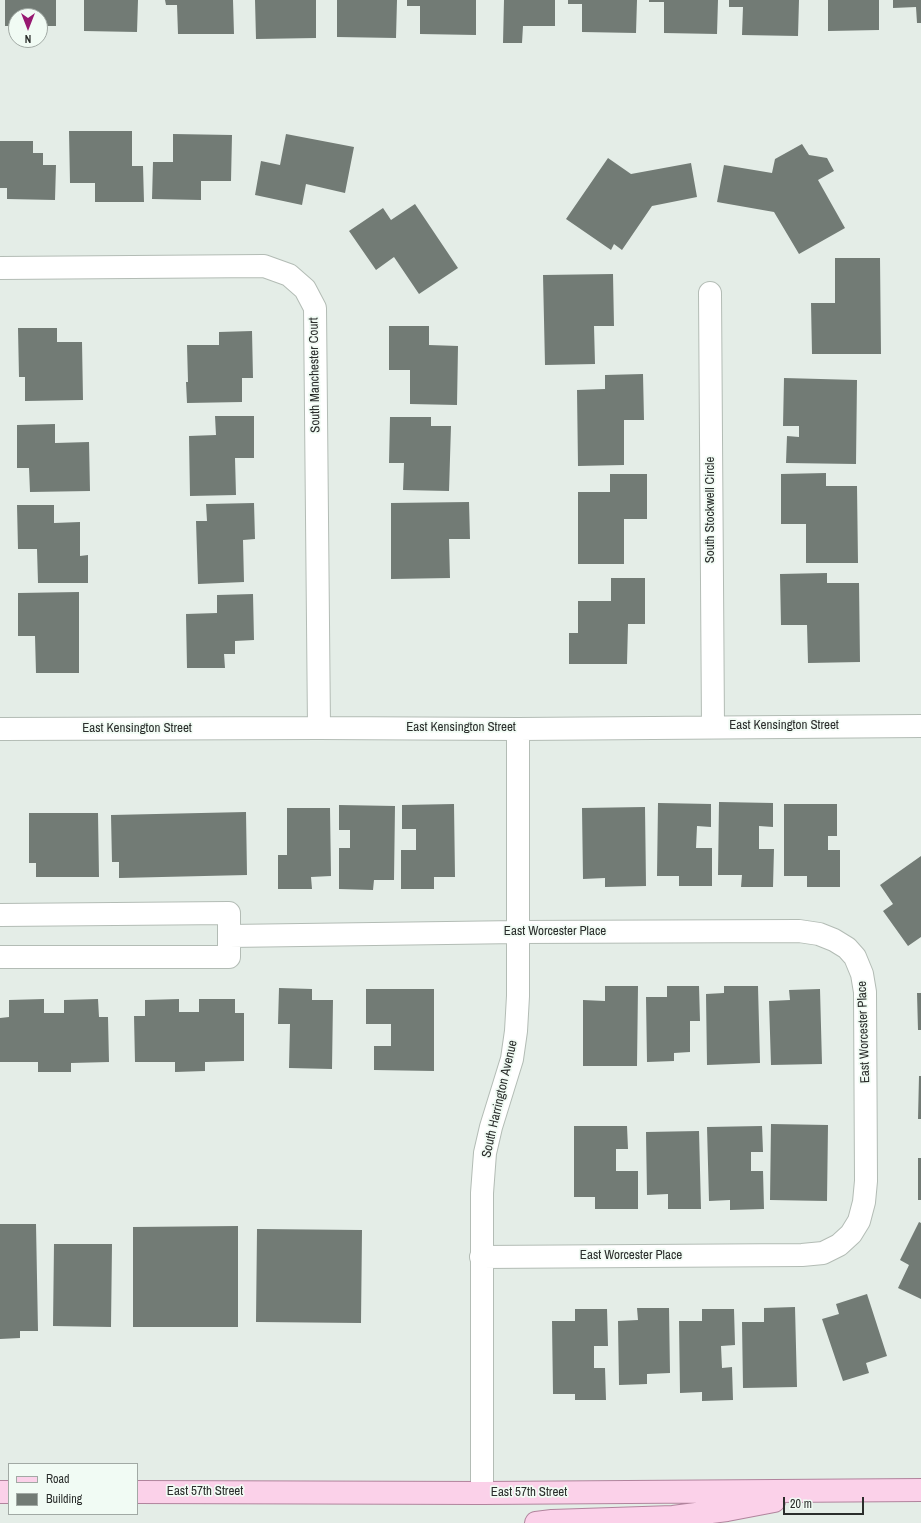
<!DOCTYPE html>
<style>
body{margin:0}
#map{position:relative;width:921px;height:1523px;overflow:hidden;background:#e4ede7;font-family:"Archivo Narrow",sans-serif}
canvas{display:block}
.legend{position:absolute;left:8px;top:1463px;width:130px;height:52px;box-sizing:border-box;background:#f1fbf4;border:1px solid #a1a9a4;margin:0;padding:5px 7px;list-style:none;font-size:12px;color:#2a2d2b}
.legend li{display:flex;align-items:center;gap:8px;height:20px}
.legend b{width:20px;border:1px solid #a1a9a4}
.north{position:absolute;left:8px;top:8px;width:40px;height:40px;box-sizing:border-box;background:#f1fbf4;border:1px solid #a1a9a4;border-radius:50%;rotate:180deg;font-size:11px;font-weight:700;line-height:16px;text-align:center;color:#2a2d2b}
.north::after{content:'';display:block;margin:auto;width:14px;height:18px;background:#971971;clip-path:polygon(50% 0,100% 100%,50% 72%,0 100%)}
.scale{position:absolute;left:783px;top:1497px;width:81px;height:18px;box-sizing:border-box;border:2px solid #2a2d2b;border-top:0;padding-left:5px;font-size:12px;line-height:14px;white-space:nowrap;color:#2a2d2b;-webkit-text-stroke:3px #f1fbf4;paint-order:stroke}
</style>
<div id="map">
<canvas width="921" height="1523"></canvas>
<ul class="legend">
<li><b style="height:5px;background:#fbd1e9"></b>Road</li>
<li><b style="height:11px;background:#727b75"></b>Building</li>
</ul>
<div class="north">N</div>
<div class="scale">20 m</div>
</div>
<script>
const g = document.querySelector('canvas').getContext('2d');
g.lineJoin = 'round';
function fillPath(path, color) { g.fillStyle = color; g.fill(path, 'evenodd'); }
const shape = rows => new Path2D(rows.map(r => 'M' + r).join(''));
function strokePath(path, color, width, dash) { g.strokeStyle = color; g.lineWidth = width; g.lineCap = dash ? 'butt' : 'round'; g.setLineDash(dash || []); g.stroke(path); }
function write(font, color, halo, rows, align = 'center') {
  g.font = font + ' "Archivo Narrow",sans-serif'; g.lineWidth = 3.5; g.setLineDash([]); g.textBaseline = 'middle'; g.strokeStyle = halo; g.fillStyle = color; for (const [text, x, y, turn = 0] of rows) {
    g.save(); g.translate(x, y); g.rotate((+turn || 0) * Math.PI / 180); g.textAlign = isNaN(turn) ? turn : align; if (halo) g.strokeText(text, 0, 0); g.fillText(text, 0, 0); g.restore();
  }
}
fillPath(shape([
 [5,0,56,0,56,26,40,26,40,16,16,16,16,26,5,26],
 [84,0,138,0,137,32,84,31],
 [165,0,233,0,234,34,178,34,177,5,166,5],
 [255,0,316,0,316,38,256,39],
 [337,0,397,0,396,38,337,37],
 [407,0,476,0,476,35,420,34,420,6,407,6],
 [504,0,555,0,555,26,523,26,522,43,503,43],
 [568,0,637,0,636,33,582,32,582,4,568,4],
 [649,0,718,0,717,34,664,33,664,2,649,2],
 [729,0,799,0,798,36,742,35,743,7,729,7],
 [828,0,879,0,879,30,828,31],
 [893,0,921,0,921,23,917,23,916,7,893,8],
 [69,131,132,131,132,166,143,166,144,202,95,202,95,183,70,183],
 [173,134,232,135,231,181,201,181,201,200,152,199,153,162,173,162],
 [286,134,354,147,345,193,306,184,302,205,255,195,261,161,280,165],
 [0,141,33,141,33,153,43,153,43,165,56,165,55,200,7,199,7,188,0,188],
 [802,144,809,155,827,158,834,171,818,180,845,228,799,254,774,212,717,202,724,165,772,173,775,159],
 [608,158,631,174,691,163,697,197,652,206,622,250,614,244,611,250,566,219],
 [415,204,458,268,419,294,394,257,376,270,349,231,383,208,391,220],
 [835,258,880,258,881,354,812,354,811,303,835,303],
 [613,274,614,326,594,326,595,364,545,365,543,275],
 [389,326,429,326,429,345,458,346,457,405,410,404,410,370,389,370],
 [18,328,57,328,57,342,82,342,83,400,25,401,25,377,19,377],
 [252,331,253,378,242,378,242,402,187,403,186,382,188,382,187,345,219,345,219,332],
 [643,374,644,420,624,420,624,465,578,466,577,390,605,389,605,375],
 [784,378,857,380,856,464,786,463,787,436,799,437,799,426,783,426],
 [215,416,254,416,254,458,235,458,236,495,190,496,189,436,216,435],
 [390,417,431,417,431,426,451,426,449,491,403,490,404,463,389,463],
 [55,424,55,443,89,442,90,491,30,492,29,468,17,468,17,425],
 [826,473,826,486,857,486,858,563,806,563,806,524,781,524,781,474],
 [610,474,647,474,647,519,624,519,624,564,578,564,578,492,610,492],
 [469,502,470,539,449,539,450,578,391,579,391,503],
 [254,503,255,539,243,540,244,582,198,584,196,521,207,521,206,504],
 [17,505,54,505,54,523,80,522,80,556,88,555,88,583,38,583,37,549,18,549],
 [827,573,827,583,859,583,860,662,808,663,807,625,781,625,780,574],
 [611,578,645,578,645,624,628,624,627,664,569,664,569,633,578,633,578,601,611,601],
 [79,592,79,673,36,673,35,636,18,636,18,593],
 [253,594,254,640,235,641,235,654,224,654,225,668,187,668,186,614,217,613,217,595],
 [719,802,773,803,773,827,759,826,759,849,774,849,773,887,741,887,742,875,718,875],
 [658,803,711,804,711,827,697,826,696,848,712,848,712,886,679,886,679,876,657,876],
 [454,804,455,877,434,877,434,889,401,889,401,850,416,850,416,829,402,829,402,805],
 [784,804,837,804,837,836,828,836,828,850,840,850,840,887,807,887,807,876,784,876],
 [339,805,395,806,394,880,374,880,373,890,339,889,339,848,350,848,350,830,339,830],
 [645,807,646,886,605,887,605,878,583,879,582,808],
 [287,808,330,808,331,876,311,877,312,889,278,889,278,855,287,855],
 [246,812,247,875,119,878,119,862,112,862,111,815],
 [29,813,98,813,99,877,36,877,36,863,29,863],
 [921,856,921,937,908,946,883,911,893,904,880,885],
 [605,986,638,986,637,1066,583,1066,583,1000,605,1001],
 [667,986,699,986,700,1021,690,1021,690,1052,674,1053,674,1061,647,1062,646,997,667,997],
 [724,986,758,986,760,1063,707,1065,706,994,724,993],
 [279,988,312,989,312,1000,333,1000,332,1069,289,1068,290,1024,278,1024],
 [366,989,434,989,434,1071,374,1070,374,1046,391,1046,391,1024,366,1024],
 [820,989,822,1064,771,1065,769,1001,790,1000,789,990],
 [917,993,921,993,921,1030,918,1030],
 [44,999,44,1013,64,1013,64,1000,98,999,99,1017,108,1017,109,1062,71,1063,71,1072,38,1072,38,1062,0,1062,0,1018,9,1017,9,1000],
 [179,999,179,1012,199,1012,199,999,235,999,235,1013,244,1013,244,1061,205,1062,205,1071,175,1072,175,1062,135,1062,134,1016,145,1016,145,1000],
 [919,1076,921,1076,921,1119,918,1119],
 [771,1124,828,1125,827,1201,770,1200],
 [574,1126,627,1126,628,1149,616,1149,616,1171,638,1171,638,1209,595,1209,595,1197,574,1197],
 [762,1126,763,1152,751,1152,751,1171,763,1171,764,1209,730,1210,730,1200,709,1201,707,1127],
 [699,1131,701,1209,668,1209,668,1194,647,1195,646,1132],
 [918,1158,921,1158,921,1200,918,1200],
 [919,1222,921,1223,921,1299,898,1288,909,1265,900,1260],
 [0,1224,36,1224,38,1331,20,1331,20,1338,0,1339],
 [238,1226,238,1327,133,1327,133,1227],
 [257,1229,362,1230,361,1323,256,1322],
 [54,1244,112,1244,111,1327,53,1326],
 [867,1294,887,1356,866,1363,869,1373,843,1381,822,1319,839,1314,836,1304],
 [795,1307,797,1387,743,1388,742,1322,764,1322,764,1308],
 [637,1308,669,1308,670,1373,647,1374,647,1384,619,1385,618,1321,638,1320],
 [575,1309,607,1309,608,1346,594,1346,594,1368,605,1368,606,1400,575,1400,575,1394,553,1394,552,1321,575,1321],
 [702,1309,734,1309,735,1345,721,1346,722,1368,732,1367,733,1400,702,1401,702,1392,680,1393,679,1321,702,1321]
]), '#727b75');
const minor = shape([
 [0,268,264,266,289,275,305,289,315,308,319,728],
 [710,293,713,727],
 [0,729,319,728,518,729,921,726],
 [0,915,229,913,229,957,0,957],
 [229,936,519,932,799,931,819,934,834,940,847,948,855,957,862,974,865,992,866,1181,864,1202,859,1221,851,1234,839,1245,823,1253,802,1255,481,1257],
 [482,1493,482,1193,485,1153,491,1127,512,1059,516,1031,518,996,518,729]
]);
const major = shape([
 [0,1492,9,1492],
 [137,1492,482,1493,921,1490],
 [536,1523,552,1521,673,1517,727,1510,774,1501]
]);
strokePath(minor, '#b3bcb5', 24);
strokePath(major, '#b1849d', 24);
strokePath(minor, '#fff', 22);
strokePath(major, '#fbd1e9', 22);
write('13px', '#2a2d2b', '#f1fbf4', [
 ["South Manchester Court",315,375,-91],
 ["South Stockwell Circle",711,510,-90],
 ["East Kensington Street",784,726],
 ["East Kensington Street",461,728],
 ["East Kensington Street",137,729],
 ["East Worcester Place",555,932],
 ["East Worcester Place",864,1032,-92],
 ["South Harrington Avenue",500,1099,-77],
 ["East Worcester Place",631,1256],
 ["East 57th Street",205,1492],
 ["East 57th Street",529,1493]
]);
</script>
